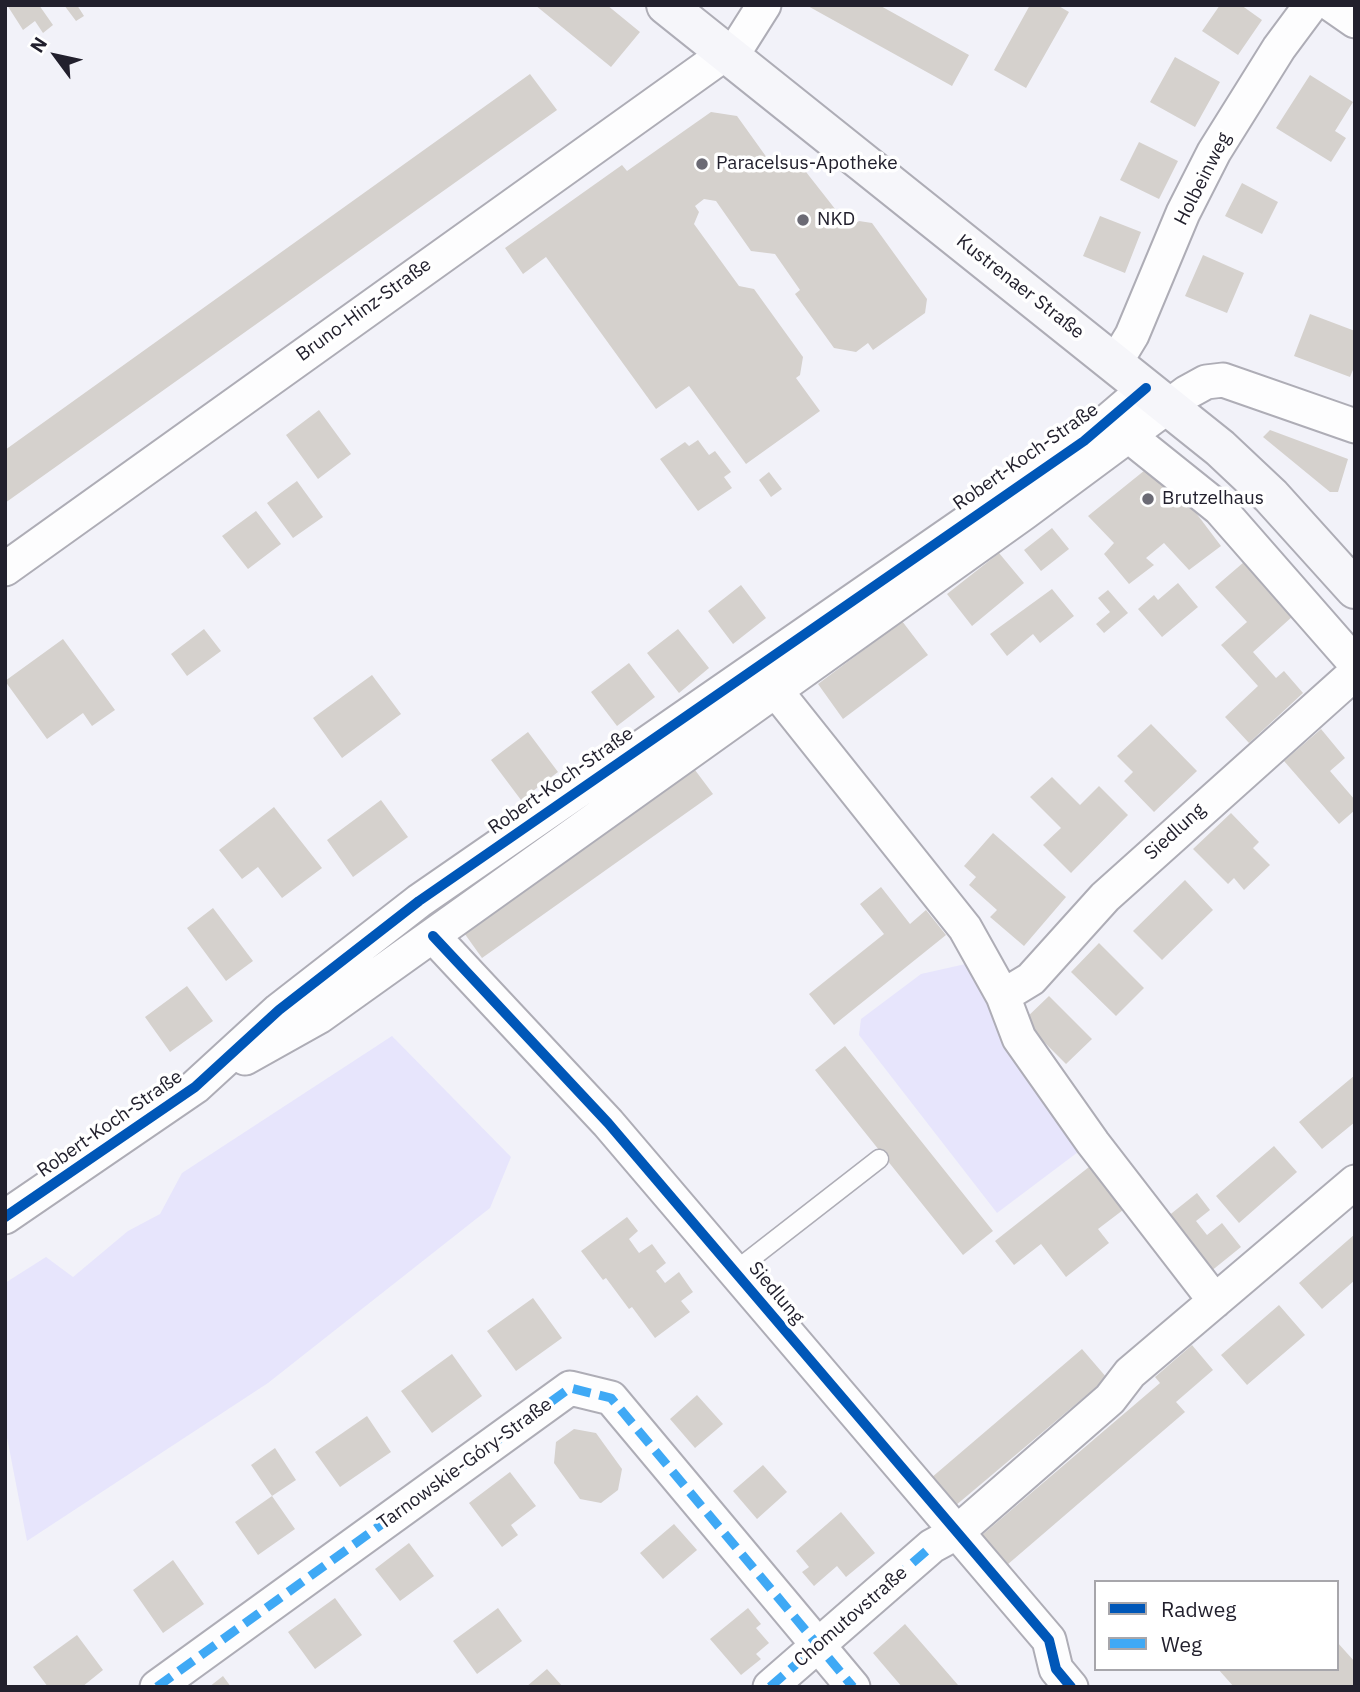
<!DOCTYPE html>
<meta charset="utf-8">
<style>
body{margin:0}
#map{position:relative;width:1360px;height:1692px;overflow:hidden;background:#f2f2f9;font-family:"IBM Plex Sans",sans-serif}
canvas{display:block}
.frame{position:absolute;inset:0;border:7px solid #22202d;pointer-events:none}
.legend{position:absolute;left:1094px;top:1580px;width:245px;height:91px;box-sizing:border-box;background:#fff;border:2px solid #a7a6ab;margin:0;padding:9px 12px;list-style:none;font-size:21px;color:#22202d}
.legend li{display:flex;align-items:center;gap:14px;height:35px}
.legend b{width:35px;border:2px solid #a7a6ab}
.north{position:absolute;left:21px;top:21px;width:70px;height:70px;-webkit-text-stroke:5px #fff;paint-order:stroke;rotate:303deg;font-size:19px;font-weight:700;line-height:28px;text-align:center;color:#22202d}
.north::after{content:'';display:block;margin:auto;width:24px;height:32px;background:#22202d;clip-path:polygon(50% 0,100% 100%,50% 72%,0 100%)}
</style>
<div id="map">
<canvas width="1360" height="1692"></canvas>
<div class="frame"></div>
<ul class="legend">
<li><b style="height:9px;background:#0057b8"></b>Radweg</li>
<li><b style="height:9px;background:#3fa9f5"></b>Weg</li>
</ul>
<div class="north">N</div>
</div>
<script>
const g = document.querySelector('canvas').getContext('2d');
g.lineJoin = 'round';
function fillPath(path, color) { g.fillStyle = color; g.fill(path, 'evenodd'); }
const shape = rows => new Path2D(rows.map(r => 'M' + r).join(''));
function strokePath(path, color, width, dash) { g.strokeStyle = color; g.lineWidth = width; g.lineCap = dash ? 'butt' : 'round'; g.setLineDash(dash || []); g.stroke(path); }
function write(font, color, halo, rows, align = 'center') {
  g.font = font + ' "IBM Plex Sans",sans-serif'; g.lineWidth = 7; g.setLineDash([]); g.textBaseline = 'middle'; g.strokeStyle = halo; g.fillStyle = color; for (const [text, x, y, turn = 0] of rows) {
    g.save(); g.translate(x, y); g.rotate((+turn || 0) * Math.PI / 180); g.textAlign = isNaN(turn) ? turn : align; if (halo) g.strokeText(text, 0, 0); g.fillText(text, 0, 0); g.restore();
  }
}
fillPath(shape([
 [970,963,998,1028,1086,1146,997,1213,859,1035,861,1019,921,974],
 [392,1036,511,1157,490,1208,268,1383,27,1541,5,1427,5,1283,46,1257,73,1277,128,1231,160,1214,182,1173]
]), '#e7e5fc');
fillPath(shape([
 [7,5,39,5,53,25,43,33,35,21,23,30],
 [64,5,77,5,84,16,76,21],
 [535,5,607,5,640,32,611,67],
 [806,5,879,5,969,55,952,86],
 [1030,5,1057,5,1069,12,1026,88,994,70],
 [1220,5,1241,5,1262,20,1238,55,1202,31],
 [1175,57,1220,82,1195,127,1150,102],
 [530,74,557,110,5,503,5,450],
 [1310,75,1353,102,1335,131,1346,138,1331,162,1276,128],
 [711,112,737,116,775,169,786,161,799,163,850,228,859,221,872,223,927,299,925,313,873,350,868,343,856,352,834,348,795,294,800,290,775,254,751,251,716,201,704,199,695,206,699,212,694,224,739,286,754,289,803,357,800,375,796,378,820,411,746,464,689,386,656,409,546,257,523,274,505,248,622,165,627,171],
 [1139,142,1178,161,1159,199,1120,180],
 [1242,183,1278,202,1262,234,1225,216],
 [1100,216,1141,232,1125,273,1083,256],
 [1203,255,1244,273,1227,313,1185,296],
 [1310,314,1355,331,1355,365,1350,377,1294,356],
 [319,410,351,454,318,479,286,435],
 [1270,430,1348,459,1338,492,1330,492,1263,437],
 [698,440,709,455,715,451,731,472,724,477,732,488,698,511,660,459,685,442,689,446],
 [1150,466,1187,501,1221,546,1189,570,1164,543,1146,558,1154,565,1129,584,1104,554,1114,543,1088,516],
 [769,472,782,489,771,497,759,480],
 [297,481,323,517,293,538,267,503],
 [256,511,281,544,248,569,222,536],
 [1052,528,1069,549,1041,571,1024,550],
 [999,553,1024,583,972,626,947,594],
 [1244,562,1293,616,1253,652,1276,678,1284,671,1303,693,1249,743,1225,717,1258,686,1221,645,1247,622,1215,587],
 [1178,583,1198,607,1162,637,1138,609,1154,595,1158,600],
 [741,585,766,618,733,644,708,611],
 [1052,589,1074,616,1040,643,1033,634,1007,656,990,634],
 [1108,590,1128,613,1104,633,1096,624,1110,612,1098,598],
 [902,621,928,655,843,719,818,684],
 [204,629,221,651,187,676,171,654],
 [678,629,709,668,679,693,647,653],
 [63,639,115,710,92,726,83,713,47,739,5,681],
 [629,663,655,697,617,726,591,692],
 [372,675,401,714,342,758,313,718],
 [1151,724,1197,771,1154,812,1124,781,1133,772,1117,756],
 [1321,729,1345,758,1330,771,1355,800,1355,810,1339,824,1284,761],
 [528,732,558,772,521,800,491,760],
 [692,766,713,794,482,958,462,930],
 [1052,777,1080,805,1099,786,1128,815,1071,873,1043,845,1061,828,1030,797],
 [381,800,408,837,353,877,327,840],
 [274,807,322,868,282,898,258,867,242,879,219,850],
 [1231,813,1259,842,1253,848,1270,865,1244,890,1234,878,1228,884,1193,849],
 [993,833,1066,897,1024,946,990,917,997,910,969,885,976,877,964,866],
 [1185,880,1213,910,1162,960,1133,931],
 [881,887,910,924,926,910,946,935,834,1025,809,994,884,934,860,904],
 [213,908,253,961,226,981,187,928],
 [1099,943,1144,988,1116,1016,1071,972],
 [187,986,213,1021,170,1052,145,1017],
 [1049,996,1092,1039,1066,1064,1023,1021],
 [845,1046,993,1231,963,1255,815,1070],
 [1355,1075,1355,1122,1322,1149,1299,1122],
 [1274,1146,1297,1172,1239,1223,1216,1196],
 [1089,1167,1123,1210,1098,1229,1109,1243,1066,1277,1041,1244,1014,1265,995,1241],
 [1197,1193,1210,1210,1196,1221,1207,1235,1222,1223,1241,1247,1210,1272,1167,1217],
 [627,1217,638,1231,629,1239,639,1253,652,1244,666,1263,656,1271,665,1283,679,1272,693,1292,681,1301,690,1312,655,1338,632,1307,629,1309,606,1278,603,1280,581,1251],
 [1355,1234,1355,1280,1322,1309,1299,1283],
 [533,1298,562,1338,516,1371,487,1331],
 [1279,1305,1305,1335,1247,1385,1221,1355],
 [1192,1345,1213,1370,1176,1402,1185,1412,1007,1565,982,1535,1160,1383,1155,1377],
 [1082,1349,1107,1378,955,1506,931,1478],
 [452,1354,482,1396,432,1433,401,1391],
 [697,1395,723,1424,695,1448,670,1419],
 [367,1416,391,1452,340,1487,315,1452],
 [574,1429,596,1433,622,1469,618,1490,601,1503,580,1499,554,1463,556,1442],
 [275,1448,296,1480,272,1496,251,1465],
 [763,1465,787,1492,757,1519,733,1491],
 [510,1472,536,1506,511,1525,518,1535,502,1547,469,1503],
 [272,1496,295,1529,258,1555,235,1522],
 [841,1512,875,1553,846,1577,837,1566,814,1586,802,1572,809,1567,796,1551],
 [674,1524,697,1550,663,1579,640,1553],
 [409,1543,434,1576,400,1601,375,1569],
 [173,1560,204,1604,163,1633,133,1590],
 [335,1598,362,1635,315,1669,288,1632],
 [498,1608,522,1641,477,1674,453,1641],
 [748,1608,761,1624,756,1628,769,1643,756,1654,761,1659,741,1675,710,1639],
 [905,1624,958,1685,956,1687,902,1687,873,1653],
 [77,1635,103,1670,82,1687,48,1687,33,1667],
 [1337,1642,1355,1662,1355,1687,1234,1687,1218,1669,1337,1669],
 [547,1669,563,1687,526,1687],
 [223,1676,231,1687,209,1687]
]), '#d5d1cd');
const lane = shape([
 [735,1271,879,1159]
]);
const street = shape([
 [1332,5,1355,21],
 [1115,363,1132,335,1183,213,1214,152,1279,48,1311,5],
 [1114,424,1220,509,1355,663],
 [5,569,740,43,764,5],
 [776,691,965,928,1003,996,1031,979,1105,897,1355,673],
 [433,936,608,1123,1049,1640,1056,1669,1071,1687],
 [1003,996,1019,1038,1093,1143,1215,1301],
 [245,1058,320,1016,1024,513,1186,393,1206,382,1223,380,1355,426],
 [5,1217,195,1087,279,1010,419,901,1084,441,1146,388],
 [157,1687,570,1388,611,1398,853,1687],
 [770,1687,932,1546,956,1533,1110,1399,1130,1373,1355,1182]
]);
const secondary = shape([
 [666,5,1220,448,1271,496,1355,589]
]);
strokePath(lane, '#aeadb6', 21);
strokePath(street, '#aeadb6', 37);
strokePath(secondary, '#aeadb6', 42);
strokePath(lane, '#fdfdfe', 18);
strokePath(street, '#fdfdfe', 33);
strokePath(secondary, '#f6f6fa', 38);
strokePath(shape([
 [157,1687,570,1388,611,1398,853,1687],
 [770,1687,932,1546]
]), '#3fa9f5', 9, [18, 9]);
strokePath(shape([
 [433,936,608,1123,1049,1640,1056,1669,1071,1687],
 [5,1217,195,1087,279,1010,419,901,1084,441,1146,388]
]), '#0057b8', 10);
for (const [x, y, r, color] of [
 [702,164,7,"#6b6a74"],
 [803,220,7,"#6b6a74"],
 [1148,499,7,"#6b6a74"]
]) { const dot = new Path2D(); dot.arc(x, y, r, 0, 2 * Math.PI); g.fillStyle = color; g.fill(dot); strokePath(dot, '#fff', 2.5); }
write('19px', '#22202d', '#fff', [
 ["Paracelsus-Apotheke",716,164],
 ["NKD",817,220],
 ["Brutzelhaus",1162,499]
], 'left');
write('19px', '#22202d', '#fff', [
 ["Holbeinweg",1203,179,-63],
 ["Kustrenaer Straße",1020,287,38],
 ["Bruno-Hinz-Straße",364,310,-36],
 ["Robert-Koch-Straße",1026,457,-35],
 ["Robert-Koch-Straße",561,781,-35],
 ["Siedlung",1175,832,-42],
 ["Robert-Koch-Straße",110,1124,-35],
 ["Siedlung",776,1293,50],
 ["Tarnowskie-Góry-Straße",465,1464,-36],
 ["Chomutovstraße",851,1617,-41]
]);
</script>
